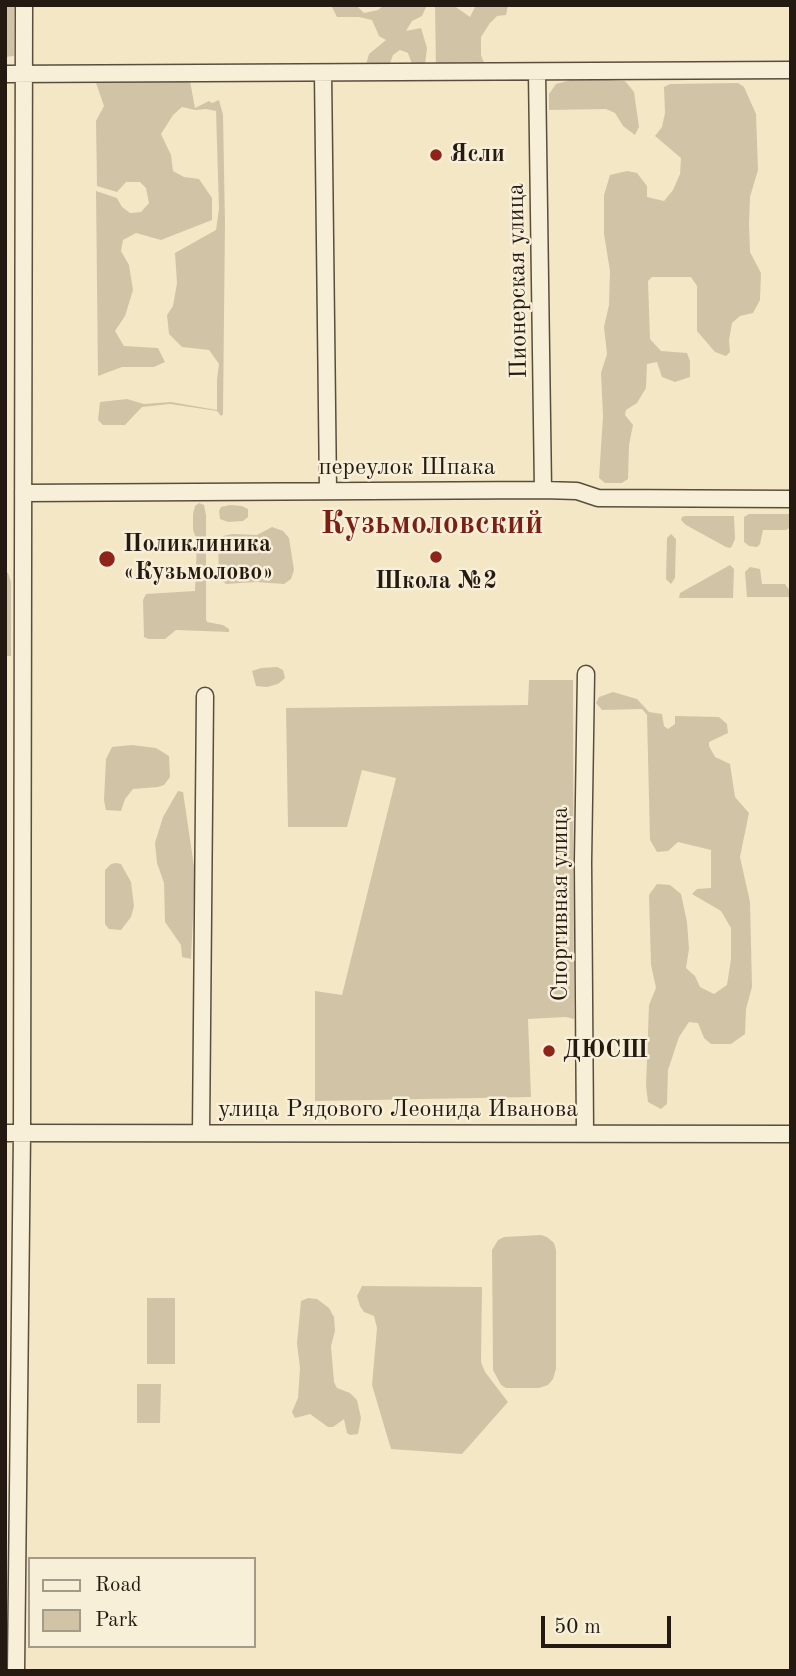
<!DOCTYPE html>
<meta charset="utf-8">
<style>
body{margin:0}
#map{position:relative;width:796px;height:1676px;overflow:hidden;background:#f4e7c5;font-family:"Old Standard TT",serif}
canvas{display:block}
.frame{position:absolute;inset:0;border:7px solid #251a11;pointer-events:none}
.legend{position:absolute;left:28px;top:1557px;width:228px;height:91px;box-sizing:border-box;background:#f8efd9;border:2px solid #a49a89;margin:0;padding:9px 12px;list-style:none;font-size:21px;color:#251a11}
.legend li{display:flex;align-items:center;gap:14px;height:35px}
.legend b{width:35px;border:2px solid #a49a89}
.scale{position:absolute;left:541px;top:1616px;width:130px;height:32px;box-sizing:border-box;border:4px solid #251a11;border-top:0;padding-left:9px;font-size:21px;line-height:24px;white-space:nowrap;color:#251a11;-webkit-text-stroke:5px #f8efd9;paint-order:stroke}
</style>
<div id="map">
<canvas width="796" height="1676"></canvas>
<div class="frame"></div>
<ul class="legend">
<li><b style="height:9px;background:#f8efd9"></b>Road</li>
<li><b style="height:19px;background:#d1c4a6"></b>Park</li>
</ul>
<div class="scale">50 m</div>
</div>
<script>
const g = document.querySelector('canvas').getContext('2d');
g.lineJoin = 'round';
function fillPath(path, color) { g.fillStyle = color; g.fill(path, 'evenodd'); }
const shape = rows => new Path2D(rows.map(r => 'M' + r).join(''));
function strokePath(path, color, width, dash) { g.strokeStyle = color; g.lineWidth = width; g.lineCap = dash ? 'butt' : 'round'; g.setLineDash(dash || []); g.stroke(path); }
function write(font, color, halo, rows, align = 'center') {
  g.font = font + ' "Old Standard TT",serif'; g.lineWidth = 5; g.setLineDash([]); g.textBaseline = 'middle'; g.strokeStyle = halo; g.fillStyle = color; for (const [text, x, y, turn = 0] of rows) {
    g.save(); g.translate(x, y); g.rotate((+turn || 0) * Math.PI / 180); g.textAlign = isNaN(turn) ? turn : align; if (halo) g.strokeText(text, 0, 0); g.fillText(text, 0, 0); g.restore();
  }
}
fillPath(shape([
 [5,5,14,5,14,56,5,57],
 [331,5,356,5,364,13,378,10,384,5,427,5,422,16,412,21,406,31,421,28,427,48,425,65,413,67,408,53,400,50,393,55,388,69,365,68,369,54,386,40,379,36,372,20,359,17,337,17],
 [435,5,453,5,470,17,476,5,508,5,506,15,497,16,490,23,481,37,481,55,486,68,436,70],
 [579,78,625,81,634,92,639,127,635,135,623,126,615,113,606,109,549,110,549,94,556,84],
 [95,80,190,81,195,108,209,101,212,103,219,100,223,115,225,223,223,414,221,416,217,411,170,404,142,407,125,425,103,425,98,420,100,402,127,399,144,404,171,402,217,410,217,379,219,364,209,350,182,347,169,334,167,315,173,306,177,283,175,253,216,230,219,209,216,111,206,109,195,110,182,107,173,115,161,134,171,155,173,171,184,177,199,179,212,198,212,220,161,240,136,233,123,240,121,251,129,265,133,290,125,316,115,331,124,346,158,348,165,362,154,367,122,367,98,376,96,191,117,198,122,207,130,213,141,212,149,203,146,188,140,182,126,182,117,192,97,186,96,121,104,106],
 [738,83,744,87,756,114,758,170,750,197,749,224,750,252,761,273,760,300,753,313,740,316,732,323,729,340,730,352,726,356,715,352,697,331,697,286,691,277,652,277,648,281,650,339,661,351,687,353,690,361,690,377,675,382,662,377,657,362,647,364,646,388,637,403,626,410,625,415,633,425,629,445,628,479,622,483,605,483,599,478,603,416,601,373,607,354,604,327,609,305,610,271,604,234,604,195,610,175,627,171,637,173,647,186,647,197,664,201,673,190,680,174,681,158,655,136,662,127,665,113,664,87,670,84],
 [199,503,204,505,206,515,206,619,207,622,223,625,229,629,229,632,176,630,165,639,148,639,144,637,143,600,146,594,195,591,197,540,193,530,193,514,195,506],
 [230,505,242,506,248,509,248,517,243,521,228,522,220,519,219,511,221,507],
 [749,514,789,514,791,527,786,530,763,530,760,544,757,547,749,546,744,542,744,517],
 [685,516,734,516,735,539,732,546,730,548,726,547,686,525,681,520,682,517],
 [272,527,283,531,289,538,294,570,291,579,284,584,256,582,226,584,219,578,218,541,223,536,232,534,257,535],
 [671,534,676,539,675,578,671,584,666,579,667,538],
 [730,565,734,569,733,598,679,598,680,593],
 [750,567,760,569,762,584,785,584,790,591,789,597,747,597,745,572],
 [5,572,8,573,11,582,11,656,5,656],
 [277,667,283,670,285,678,278,684,267,687,256,686,252,671,261,668],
 [529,680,573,680,574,1019,566,1017,528,1019,531,1097,315,1101,315,991,342,995,396,778,362,770,347,827,288,827,286,708,528,705],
 [613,692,637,699,649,712,662,714,664,726,668,729,675,724,675,716,719,717,727,724,728,733,709,742,709,746,715,757,730,764,735,797,749,813,740,857,750,902,752,987,746,1009,745,1034,731,1044,711,1044,704,1038,698,1023,689,1022,679,1037,668,1070,667,1104,661,1109,648,1102,646,1086,649,1005,656,988,651,965,649,895,657,884,670,885,681,894,687,922,689,949,686,968,695,976,700,987,714,994,727,985,731,959,731,928,721,911,692,894,697,889,711,888,711,850,678,842,668,851,657,852,650,840,647,715,642,709,602,710,596,703,599,697],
 [132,745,156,748,169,756,170,777,164,785,158,787,133,789,125,799,121,811,106,810,104,800,106,759,112,747],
 [178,791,183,792,195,873,191,959,182,957,181,945,165,922,164,883,157,863,155,843,163,817],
 [116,863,121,864,131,882,134,906,131,917,121,930,109,929,105,924,105,870,111,864],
 [541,1235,547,1237,554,1243,556,1250,556,1369,553,1379,548,1385,539,1388,506,1388,501,1385,493,1370,492,1250,498,1240,504,1237],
 [362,1286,482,1287,481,1362,485,1372,508,1402,462,1454,391,1449,372,1385,377,1328,374,1316,364,1312,360,1306,357,1296],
 [147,1298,175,1298,175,1364,147,1364],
 [308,1298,317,1299,329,1308,334,1317,335,1331,331,1346,334,1382,337,1388,350,1393,357,1400,361,1418,358,1434,350,1435,347,1433,344,1419,333,1427,328,1427,310,1414,295,1418,292,1412,298,1398,300,1368,297,1343,301,1301],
 [137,1384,161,1384,160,1423,137,1423]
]), '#d1c4a6');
const street = shape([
 [537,72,543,490],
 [323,73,328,491],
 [5,74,791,70],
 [23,493,543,490,577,491,598,498,791,499],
 [5,1133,791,1134],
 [201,1133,205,696],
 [585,1133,583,862,586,674],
 [16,1671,22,1133,24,5]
]);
strokePath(street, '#594d3e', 19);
strokePath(street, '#f8efd9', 16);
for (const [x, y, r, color] of [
 [436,155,7,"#8f2418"],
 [436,557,7,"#8f2418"],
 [107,559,9,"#8f2418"],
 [549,1051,7,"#8f2418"]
]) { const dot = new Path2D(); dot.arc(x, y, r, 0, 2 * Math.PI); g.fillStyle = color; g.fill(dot); strokePath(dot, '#f8efd9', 2.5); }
write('bold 24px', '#251a11', '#f8efd9', [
 ["Ясли",450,155],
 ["Поликлиника",123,545],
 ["«Кузьмолово»",123,573],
 ["Школа №2",436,582,"center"],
 ["ДЮСШ",563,1051]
], 'left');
write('24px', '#251a11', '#f8efd9', [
 ["Пионерская улица",518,281,-91],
 ["переулок Шпака",407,468],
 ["Спортивная улица",561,904,-90],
 ["улица Рядового Леонида Иванова",398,1110]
]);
write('bold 32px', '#7a1f14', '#f8efd9', [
 ["Кузьмоловский",432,525]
]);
</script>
